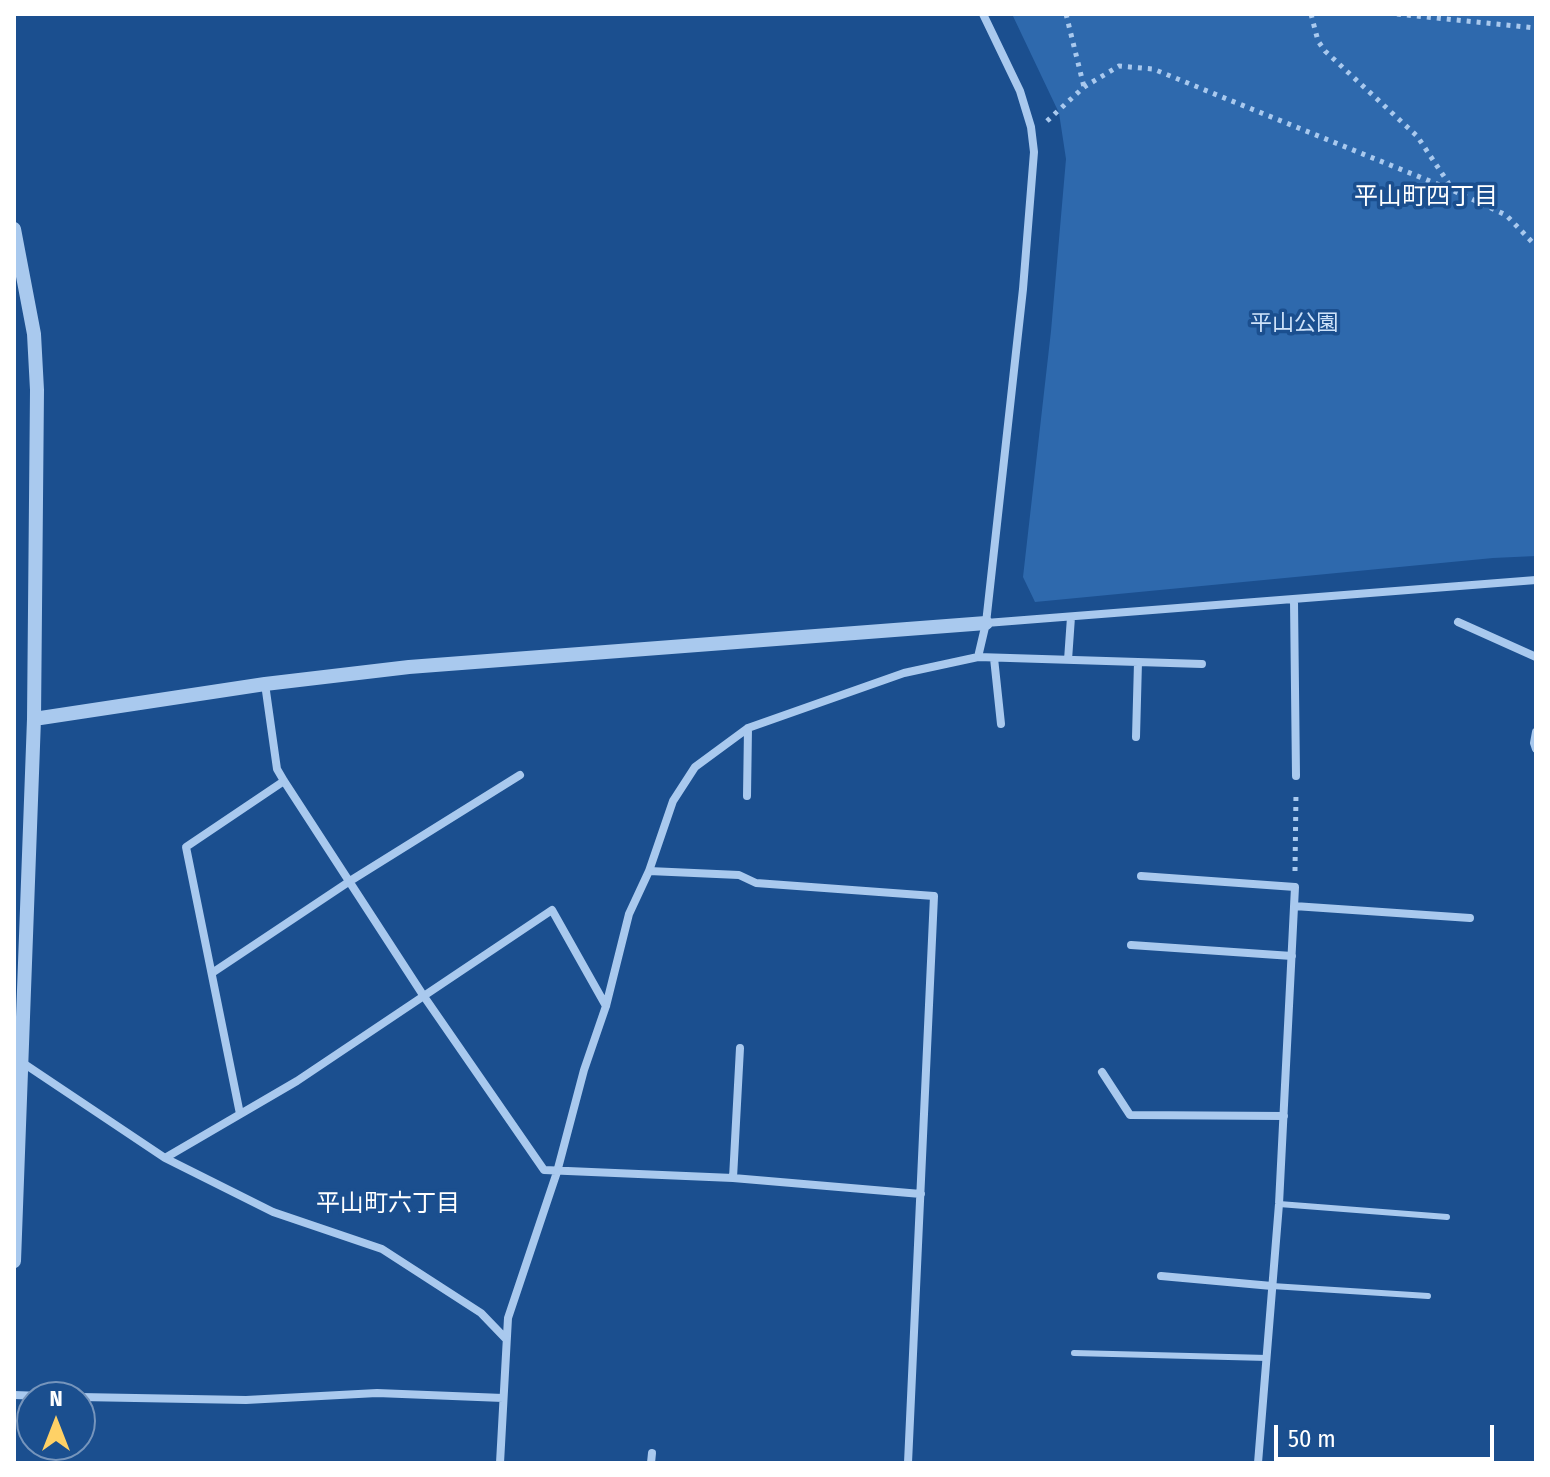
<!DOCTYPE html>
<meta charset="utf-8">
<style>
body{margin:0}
#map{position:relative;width:1550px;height:1477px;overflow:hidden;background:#1b4f8f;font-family:"Fira Sans Condensed",sans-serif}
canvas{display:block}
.frame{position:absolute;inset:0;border:16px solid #fff;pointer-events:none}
.north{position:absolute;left:16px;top:1381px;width:80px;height:80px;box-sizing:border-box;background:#1b4f8f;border:2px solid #7695bc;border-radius:50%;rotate:0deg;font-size:22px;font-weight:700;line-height:32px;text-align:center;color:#fff}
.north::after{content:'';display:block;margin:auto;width:28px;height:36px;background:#ffd166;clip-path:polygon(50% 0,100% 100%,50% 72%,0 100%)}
.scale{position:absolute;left:1274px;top:1425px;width:220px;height:36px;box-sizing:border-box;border:4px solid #fff;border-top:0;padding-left:10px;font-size:24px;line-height:28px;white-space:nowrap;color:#fff;-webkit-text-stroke:6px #1b4f8f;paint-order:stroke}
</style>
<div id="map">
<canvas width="1550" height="1477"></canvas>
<div class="frame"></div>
<div class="north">N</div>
<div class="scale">50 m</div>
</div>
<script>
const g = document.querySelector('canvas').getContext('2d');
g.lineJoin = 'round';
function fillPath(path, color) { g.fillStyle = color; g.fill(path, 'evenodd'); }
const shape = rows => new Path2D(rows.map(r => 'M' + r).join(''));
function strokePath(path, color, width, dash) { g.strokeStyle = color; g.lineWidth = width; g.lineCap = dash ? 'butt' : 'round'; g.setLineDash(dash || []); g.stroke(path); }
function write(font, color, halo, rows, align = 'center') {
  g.font = font + ' "Fira Sans Condensed","Noto Sans JP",sans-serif'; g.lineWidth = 7; g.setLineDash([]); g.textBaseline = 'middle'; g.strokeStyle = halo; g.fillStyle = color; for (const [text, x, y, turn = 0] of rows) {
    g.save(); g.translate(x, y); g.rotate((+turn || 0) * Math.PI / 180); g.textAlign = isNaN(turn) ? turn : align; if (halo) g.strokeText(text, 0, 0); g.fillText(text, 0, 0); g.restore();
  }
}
fillPath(shape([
 [1012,14,1536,14,1536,556,1493,558,1035,602,1023,577,1051,331,1066,159,1059,113]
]), '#2e69ad');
strokePath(shape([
 [1066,14,1084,87],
 [1311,14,1318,41,1325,51,1417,136,1451,187],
 [1397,14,1536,28],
 [1047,121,1084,87,1119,66,1153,69,1452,190,1506,215,1536,246],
 [1295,871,1296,793]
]), '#a9c9ee', 5, [4, 6]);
strokePath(shape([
 [1279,1204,1447,1217],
 [1272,1286,1428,1296],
 [1074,1353,1267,1358]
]), '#a9c9ee', 6);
strokePath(shape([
 [1294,601,1296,776],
 [1458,622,1536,657],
 [986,623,1536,580],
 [978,657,1202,664],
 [994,658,1001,724],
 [1068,660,1071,617],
 [265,684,277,769,284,781,423,995,544,1170,733,1178,921,1194],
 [1536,732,1534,743,1536,749],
 [1136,737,1138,662],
 [747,796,748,728],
 [649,871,739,875,756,883,934,896,908,1463],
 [1141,876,1295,887,1279,1204,1258,1463],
 [1294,906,1470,918],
 [1131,945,1292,956],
 [212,973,350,881,520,775],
 [23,1063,165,1158,297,1081,552,910,606,1006],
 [1102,1072,1130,1115,1284,1116],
 [240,1114,186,847,284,781],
 [165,1158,273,1212,382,1249,481,1313,506,1339],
 [733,1178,740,1048],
 [1161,1276,1272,1286],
 [14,1395,72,1397],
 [80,1397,246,1400,377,1393,503,1398],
 [500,1463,508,1318,557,1172,584,1070,606,1006,629,914,649,871,673,801,695,767,748,728,904,673,978,657,986,623,1023,289,1034,152,1031,127,1020,91,983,14],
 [651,1463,652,1453]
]), '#a9c9ee', 8);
strokePath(shape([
 [14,229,34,334,37,390,34,719,14,1261],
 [34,719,265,684,409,667,986,623]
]), '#a9c9ee', 14);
write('22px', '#cfe3fa', '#1b4f8f', [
 ["平山公園",1294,324]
]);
write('24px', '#fff', '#1b4f8f', [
 ["平山町四丁目",1426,197],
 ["平山町六丁目",388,1204]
]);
</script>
